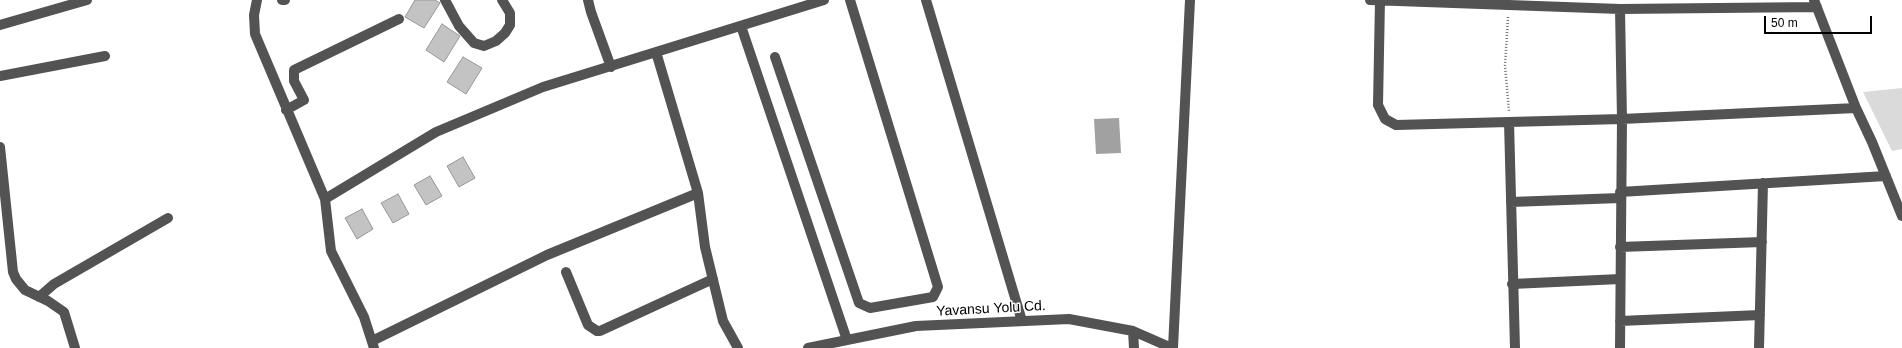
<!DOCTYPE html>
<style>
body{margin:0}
#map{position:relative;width:1902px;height:348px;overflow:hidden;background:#fff;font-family:Helvetica,sans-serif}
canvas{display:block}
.scale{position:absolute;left:1764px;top:16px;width:108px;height:18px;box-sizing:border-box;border:2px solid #000;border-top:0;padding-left:5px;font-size:12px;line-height:14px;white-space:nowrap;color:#000;-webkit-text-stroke:3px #fff;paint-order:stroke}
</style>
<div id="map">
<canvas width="1902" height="348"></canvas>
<div class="scale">50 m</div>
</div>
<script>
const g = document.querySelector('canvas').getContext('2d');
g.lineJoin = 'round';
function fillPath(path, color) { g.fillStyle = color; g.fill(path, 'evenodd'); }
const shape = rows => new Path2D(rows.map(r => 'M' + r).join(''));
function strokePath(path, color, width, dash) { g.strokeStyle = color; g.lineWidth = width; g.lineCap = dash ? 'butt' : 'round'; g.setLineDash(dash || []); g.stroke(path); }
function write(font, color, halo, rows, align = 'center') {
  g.font = font + ' Helvetica,sans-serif'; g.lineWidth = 3; g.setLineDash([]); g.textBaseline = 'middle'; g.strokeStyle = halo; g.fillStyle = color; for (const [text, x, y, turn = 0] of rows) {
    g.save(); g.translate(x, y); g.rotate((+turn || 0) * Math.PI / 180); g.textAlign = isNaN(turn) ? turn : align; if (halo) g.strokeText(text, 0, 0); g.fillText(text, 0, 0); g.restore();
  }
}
fillPath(shape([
 [1902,88,1902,149,1892,151,1863,92]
]), '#dadada');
fillPath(shape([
 [1119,118,1121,153,1096,154,1094,119]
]), '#a1a1a1');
const building = shape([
 [415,0,435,0,440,3,424,28,405,17,415,0],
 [442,24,460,36,444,62,426,50,442,24],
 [463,57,482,68,466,94,447,82,463,57],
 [463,157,475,178,459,187,447,166,463,157],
 [430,176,442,196,426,205,414,185,430,176],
 [398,194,409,214,393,223,381,203,398,194],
 [362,209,373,229,357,239,345,218,362,209]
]);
fillPath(building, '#c3c3c3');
strokePath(building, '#979797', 1);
strokePath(shape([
 [1508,17,1505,65,1509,111]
]), '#757575', 2.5, [1, 2]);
strokePath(shape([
 [257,0,254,15,255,34,325,199,331,251,364,317,374,348],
 [282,0,285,0],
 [445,0,459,26,474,43,484,46,496,41,505,33,510,25,510,13,502,0],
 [588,0,591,12,611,67],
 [926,0,1022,321],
 [1370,0,1620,9,1817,7],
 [1380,0,1378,105,1385,119,1396,125,1622,119,1856,108],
 [1814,0,1856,108,1872,142,1902,216],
 [0,25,87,0],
 [741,26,847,340],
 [656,52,698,193,705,247,723,321,738,348],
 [775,57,859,303,870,308,933,297,938,287,850,0],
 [0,76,105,56],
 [286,110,304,100,294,81,294,70,399,19],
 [1509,122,1515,348],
 [0,147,13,272,16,279,25,290,48,301,64,312,75,348],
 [1620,192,1886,176],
 [325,199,436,132,543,87,824,0],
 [1511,202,1620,198],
 [1620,247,1762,242],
 [566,272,588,325,597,331,600,331,713,279],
 [1512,284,1620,279],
 [39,297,54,284,168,218],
 [1620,321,1760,315],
 [1133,331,1134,348],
 [372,341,547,255,698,193],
 [808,348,916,326,1069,319,1133,331,1172,348],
 [1173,348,1190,0],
 [1620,348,1622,119,1620,9],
 [1759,348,1763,183]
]), '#535353', 10);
write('14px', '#000', '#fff', [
 ["Yavansu Yolu Cd.",991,309,-3]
]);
</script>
